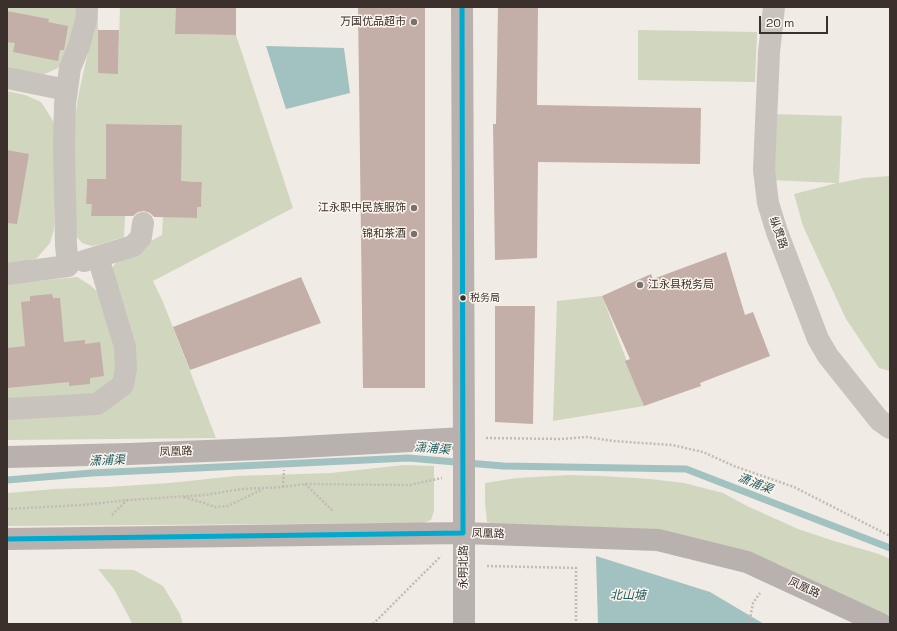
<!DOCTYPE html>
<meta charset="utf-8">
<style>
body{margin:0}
#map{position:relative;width:897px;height:631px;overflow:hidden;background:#f0ebe5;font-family:"Space Grotesk",sans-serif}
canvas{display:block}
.frame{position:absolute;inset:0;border:8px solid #3b302b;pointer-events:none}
.scale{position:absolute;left:759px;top:16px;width:69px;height:18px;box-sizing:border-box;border:2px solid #3b302b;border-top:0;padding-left:5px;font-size:12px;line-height:14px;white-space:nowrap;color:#3b302b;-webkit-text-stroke:3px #fbf5ee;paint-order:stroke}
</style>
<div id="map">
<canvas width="897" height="631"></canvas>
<div class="frame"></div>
<div class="scale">20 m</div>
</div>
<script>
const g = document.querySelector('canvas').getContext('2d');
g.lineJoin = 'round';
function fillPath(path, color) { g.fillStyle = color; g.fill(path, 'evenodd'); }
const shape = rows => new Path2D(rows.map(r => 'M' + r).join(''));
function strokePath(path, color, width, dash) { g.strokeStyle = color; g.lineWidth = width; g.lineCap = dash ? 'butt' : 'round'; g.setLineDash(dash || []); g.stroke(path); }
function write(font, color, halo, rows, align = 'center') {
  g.font = font + ' "Space Grotesk","Noto Sans SC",sans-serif'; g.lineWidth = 3; g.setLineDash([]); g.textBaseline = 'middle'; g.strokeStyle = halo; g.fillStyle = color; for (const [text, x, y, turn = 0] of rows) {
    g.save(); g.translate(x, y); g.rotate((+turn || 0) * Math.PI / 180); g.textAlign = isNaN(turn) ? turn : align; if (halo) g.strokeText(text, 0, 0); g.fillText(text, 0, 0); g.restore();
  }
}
fillPath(shape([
 [7,7,76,7,75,29,67,53,58,68,45,74,24,75,7,72],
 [92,7,98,7,98,73,118,73,120,7,176,7,176,34,236,35,293,208,153,281,163,302,216,438,7,440,7,419,124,393,113,282,113,267,119,258,162,235,163,217,197,218,197,207,201,206,202,182,187,181,178,185,181,153,182,125,106,124,106,150,118,150,105,183,105,179,87,179,86,204,92,204,92,216,125,216,124,237,98,245,91,246,82,243,77,237,74,230,75,118,79,92,93,30],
 [638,30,757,32,755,82,638,80],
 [7,91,25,95,41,102,57,127,54,229,50,243,37,258,23,262,7,264],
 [772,114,842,116,839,183,863,178,890,176,890,371,879,368,846,319,803,226,794,194,837,183,770,180],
 [77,277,90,285,101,295,119,369,110,387,101,393,7,402,7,284],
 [602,296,644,406,553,421,557,301],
 [404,465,434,466,434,511,431,520,423,523,7,526,7,493,55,489,108,487,169,483,236,476,331,473],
 [569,475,602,476,650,479,684,483,723,493,747,506,798,529,834,541,879,554,890,559,890,618,778,564,502,527,487,522,485,503,485,483,517,478],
 [98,569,134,570,163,586,180,614,183,624,132,624,131,621,114,589]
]), '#d1d6bf');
fillPath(shape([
 [266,46,344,48,350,93,286,109],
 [596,556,710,592,764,624,598,624]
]), '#a1c2c1');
strokePath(shape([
 [7,480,92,473,408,458,503,466,686,469,890,548]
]), '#a1c2c1', 7);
fillPath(shape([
 [176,7,236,7,236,35,175,34],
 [358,7,425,7,425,388,363,388],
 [498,7,538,7,537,105,701,108,700,164,538,162,537,258,495,260,493,124,496,124],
 [7,11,49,19,48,22,68,26,64,50,60,50,58,61,13,52,15,43,7,42],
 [98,30,119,30,118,74,98,73],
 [106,124,182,125,181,181,202,182,201,207,197,207,197,218,154,217,150,213,144,211,138,212,133,216,91,216,92,204,86,204,87,179,106,179],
 [7,150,29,154,17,224,7,223],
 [726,252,745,315,753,312,770,356,700,383,701,386,644,406,625,361,630,359,602,296,651,274,653,279],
 [301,277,321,323,190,370,173,327],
 [52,294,53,298,60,298,64,342,85,340,85,344,100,342,104,376,90,378,90,384,69,386,69,382,7,388,7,348,25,346,21,302,30,301,30,296],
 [495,306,535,306,533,424,495,422]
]), '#c3afa7');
strokePath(shape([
 [486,438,562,439,586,437,613,441,672,445,703,452,734,466,794,487,890,536],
 [305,484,333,511],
 [283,487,284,470],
 [184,497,204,503,215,507,228,506,263,489],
 [7,509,82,505,128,500,205,495,242,489,283,487,305,484,410,485,442,478],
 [112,515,127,500],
 [487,566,576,568,576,624],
 [373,624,441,556],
 [749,624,753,603,760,593]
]), '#c2bbb6', 2.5, [2, 2]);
strokePath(shape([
 [774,7,769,52,764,170,768,203,777,232,818,339,828,356,879,420,890,428],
 [7,78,67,90],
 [84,261,133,246,141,237,143,223],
 [7,274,68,266,66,245,64,146,65,104,70,68,79,46,86,20,87,7],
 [7,409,97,404,123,385,126,369,125,347,98,257]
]), '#c9c3be', 22);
strokePath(shape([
 [462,7,464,446,464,624],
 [7,457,129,454,284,448,464,438],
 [7,539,463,533,658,540,747,562,881,624]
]), '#b8b1ad', 22);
strokePath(shape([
 [7,539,463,533,462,7]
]), '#00a9ce', 5);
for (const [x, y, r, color] of [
 [414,22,4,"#7a716c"],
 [414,208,4,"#7a716c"],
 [414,234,4,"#7a716c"],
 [640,285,4,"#7a716c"],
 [463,298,3.5,"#3b302b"]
]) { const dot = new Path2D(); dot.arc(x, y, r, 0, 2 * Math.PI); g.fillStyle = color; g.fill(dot); strokePath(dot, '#fbf5ee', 1.5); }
write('10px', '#3b302b', '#fbf5ee', [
 ["税务局",470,298]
], 'left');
write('11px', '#3b302b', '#fbf5ee', [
 ["万国优品超市",406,22],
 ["江永职中民族服饰",406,208],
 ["锦和茶酒",406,234],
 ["江永县税务局",648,285,"left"]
], 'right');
write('11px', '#3b302b', '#fbf5ee', [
 ["纵贯路",778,233,71],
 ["凤凰路",176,452,-2],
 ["凤凰路",488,534,2],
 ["永明北路",464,567,-90],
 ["凤凰路",804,588,25]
]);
write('italic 12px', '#1f5a5e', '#fbf5ee', [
 ["潇浦渠",432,449,5],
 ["潇浦渠",107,461,-3],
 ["潇浦渠",755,484,21],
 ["北山塘",628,596]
]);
</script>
